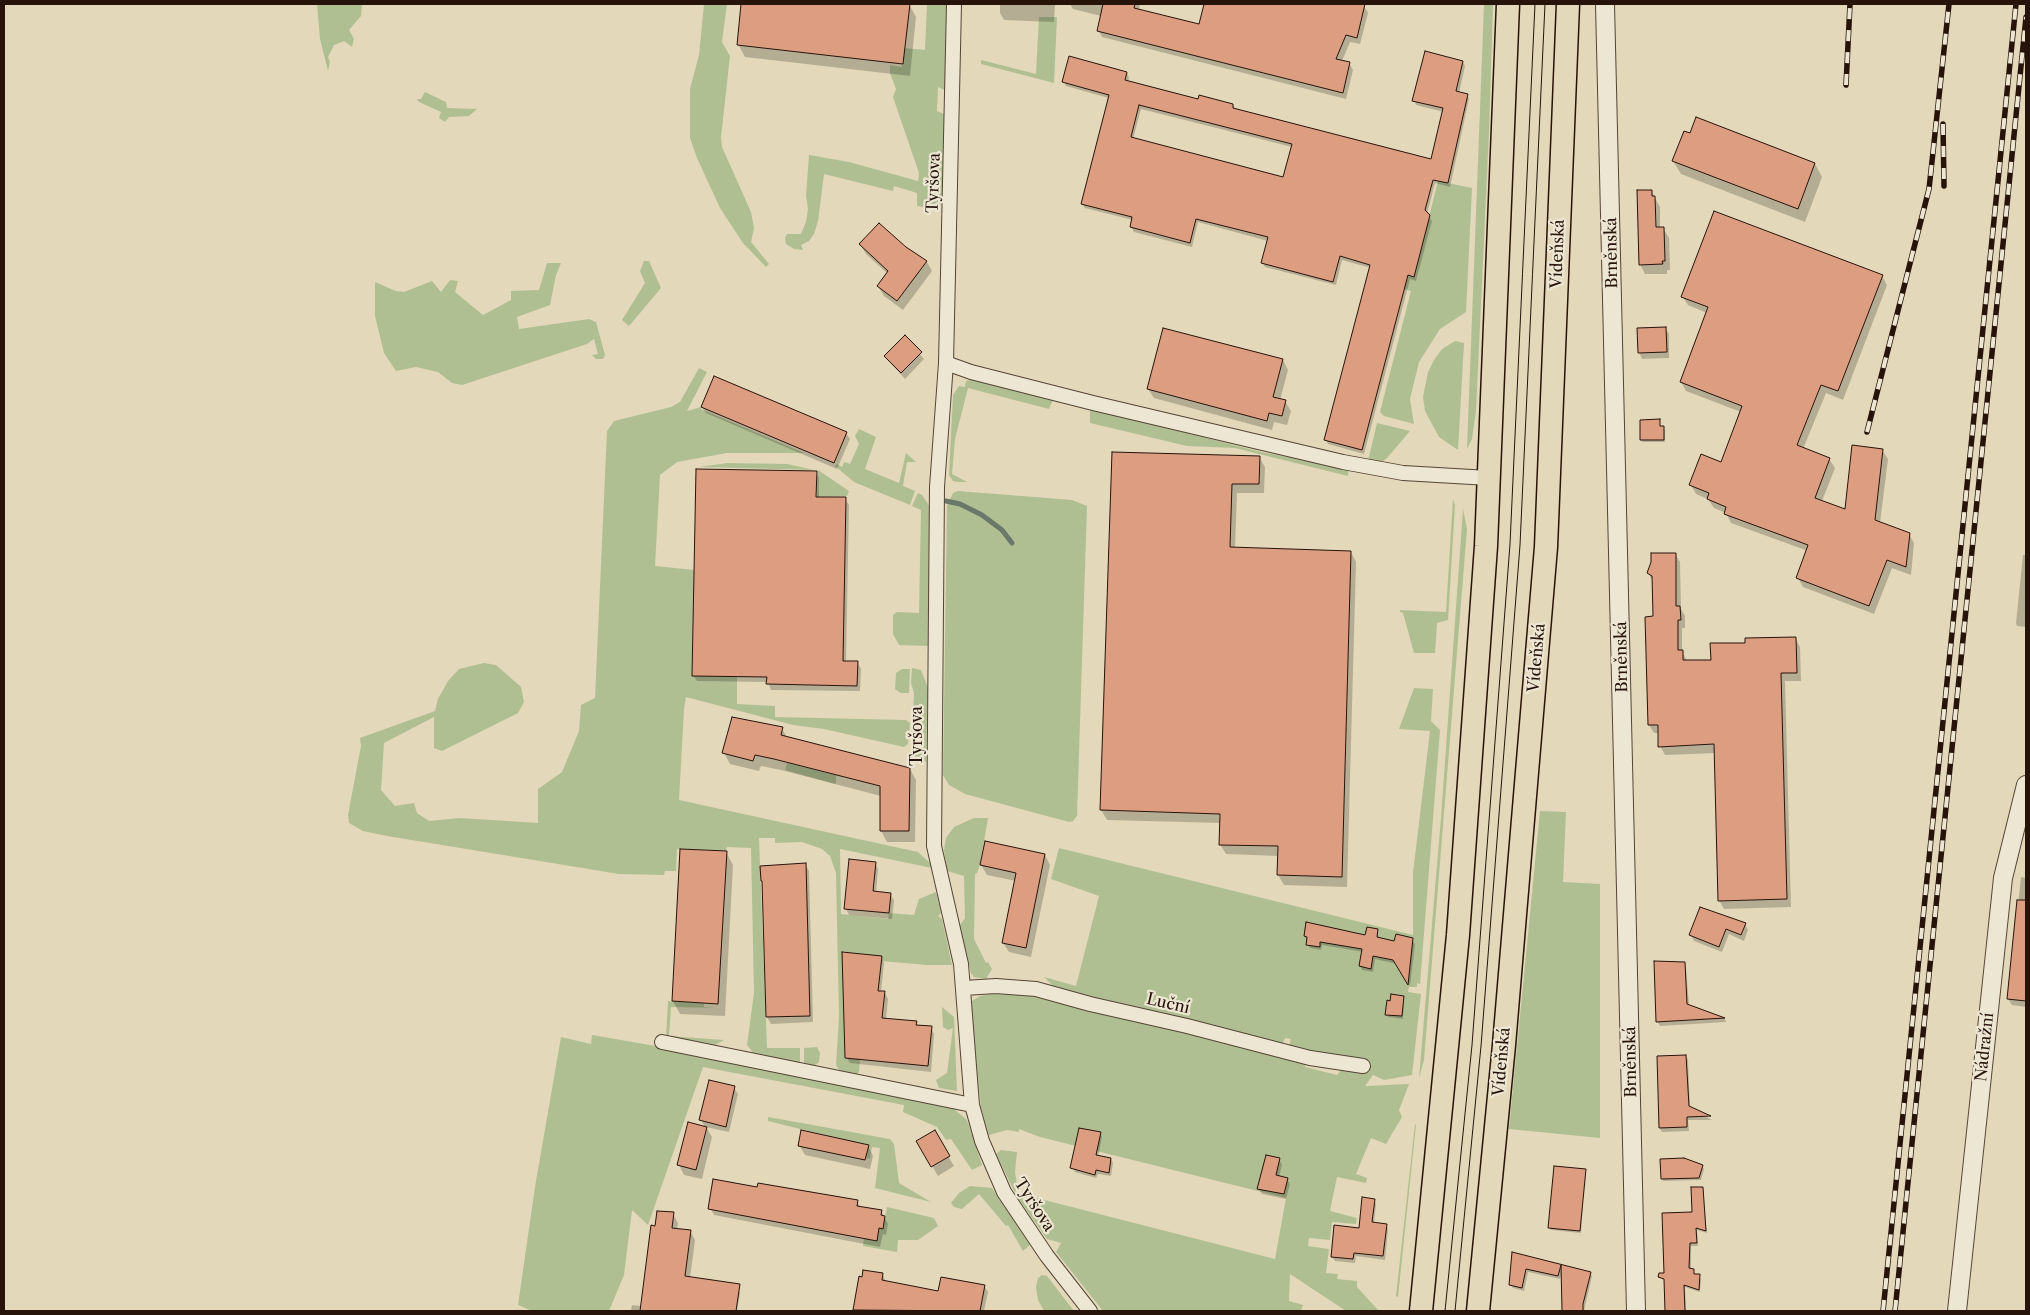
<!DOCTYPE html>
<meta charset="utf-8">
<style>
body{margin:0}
#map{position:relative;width:2030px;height:1315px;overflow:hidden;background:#e3d8b9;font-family:"Libre Caslon Text",serif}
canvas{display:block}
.frame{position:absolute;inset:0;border:5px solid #26130a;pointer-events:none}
</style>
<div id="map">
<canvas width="2030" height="1315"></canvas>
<div class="frame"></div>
</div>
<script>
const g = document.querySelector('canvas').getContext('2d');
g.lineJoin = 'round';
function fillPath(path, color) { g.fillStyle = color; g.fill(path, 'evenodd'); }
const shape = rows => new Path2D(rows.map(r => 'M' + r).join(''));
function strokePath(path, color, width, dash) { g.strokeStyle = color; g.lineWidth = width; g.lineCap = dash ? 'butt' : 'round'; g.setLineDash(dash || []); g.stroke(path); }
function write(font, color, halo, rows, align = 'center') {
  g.font = font + ' "Libre Caslon Text",serif'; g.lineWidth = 4.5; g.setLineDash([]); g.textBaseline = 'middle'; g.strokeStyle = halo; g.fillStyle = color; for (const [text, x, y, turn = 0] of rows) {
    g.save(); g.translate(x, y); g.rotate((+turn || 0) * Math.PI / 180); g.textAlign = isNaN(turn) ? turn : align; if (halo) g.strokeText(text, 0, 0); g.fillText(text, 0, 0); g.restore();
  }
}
fillPath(shape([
 [317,4,362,4,361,16,349,30,354,39,352,47,344,41,334,45,328,57,330,62,328,71,320,39],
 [704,4,727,4,722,42,730,56,721,137,722,147,751,212,754,228,751,242,769,264,766,267,743,243,720,208,697,158,690,138,690,89,699,55],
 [927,4,948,4,947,91,938,87,937,111,946,115,943,204,929,208,917,206,917,193,894,186,893,191,824,174,818,221,814,234,809,241,801,245,803,250,794,249,786,244,785,238,787,234,801,234,806,222,808,209,806,196,809,155,849,162,918,181,919,173,893,97,896,89,890,73,890,65,902,67,904,48,925,50],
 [1484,4,1493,4,1489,132,1476,411,1472,439,1467,449],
 [1039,17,1057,17,1054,83,981,64,981,60,1036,74],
 [425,92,446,102,447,108,477,109,469,116,449,117,445,122,439,118,441,112,419,102,417,99,421,99],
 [1438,181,1472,188,1466,312,1440,329,1419,362,1410,399,1414,424,1384,416,1380,412,1411,291,1390,285,1393,271,1414,276],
 [644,261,649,261,661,288,629,326,622,320,645,283,640,271],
 [547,263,561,263,556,275,550,305,517,317,519,329,589,319,596,322,605,355,603,359,596,359,592,355,598,354,594,339,587,344,462,385,452,383,438,372,416,367,396,371,384,353,375,316,375,282,396,291,404,292,432,281,441,292,450,280,458,281,455,292,483,315,511,300,511,291,539,290],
 [1455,341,1464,343,1458,450,1439,437,1425,411,1423,397,1428,372,1434,360,1442,349],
 [699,368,707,372,687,411,701,407,701,409,804,453,727,453,677,462,660,475,655,566,694,570,692,675,737,676,737,704,775,706,775,717,906,720,910,723,908,744,904,747,824,729,793,725,686,697,684,709,679,800,918,852,930,863,932,868,840,849,841,914,888,919,889,913,914,915,919,899,936,892,941,913,938,916,942,919,952,965,927,965,881,961,881,956,843,952,845,1057,860,1059,859,1072,856,1075,840,1071,836,1065,839,1017,836,873,830,856,822,849,802,842,775,843,775,838,759,838,767,1048,800,1048,800,1065,754,1054,747,1045,754,993,751,848,727,847,726,851,677,849,676,871,665,871,664,875,619,874,387,836,363,831,349,823,348,815,361,746,360,738,435,711,438,699,448,681,459,669,484,663,496,665,521,687,524,702,518,713,442,751,434,748,434,717,384,743,381,790,395,806,414,803,417,813,429,821,460,818,538,823,538,789,562,772,579,731,581,705,595,698,607,431,614,421,671,407,680,402],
 [970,380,988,382,988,384,999,387,1000,385,1025,394,1026,392,1261,452,1349,468,1348,476,1360,479,1235,448,1187,446,1090,423,1090,410,1053,400,1049,409,968,388,955,439,952,474,967,482,958,482,953,481,949,475,953,395,959,386,965,387,966,381],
 [1377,423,1410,431,1387,458,1383,461,1368,461],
 [859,429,876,437,865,469,899,483,906,453,916,462,907,462,903,486,915,491,910,505,854,482,835,466,837,464,842,467,844,462,850,464,859,444,855,436],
 [727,463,787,464,814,470,700,467],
 [818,470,849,491,847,496,817,497],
 [958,491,1072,500,1087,506,1077,816,1073,821,1069,822,965,794,949,785,943,775,947,506,953,493],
 [918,493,922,495,930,507,931,517,929,642,928,646,899,645,893,634,893,615,897,612,919,613,921,510,912,506],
 [1453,499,1455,505,1448,620,1437,623,1435,653,1414,653,1403,613,1400,612,1400,610,1446,612],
 [1463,509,1467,529,1424,1060,1419,1078,1441,818],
 [912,668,921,670,928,688,926,762,911,759,914,693,911,683],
 [902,669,910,669,909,693,901,693,895,689,896,673],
 [1414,688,1433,689,1431,721,1440,730,1420,984,1417,983,1417,987,1409,987,1408,992,1421,994,1412,1075,1384,1080,1373,1075,1365,1086,1409,1084,1399,1110,1402,1117,1386,1144,1371,1138,1356,1174,1367,1178,1366,1183,1337,1177,1330,1211,1357,1218,1356,1224,1332,1222,1330,1240,1309,1238,1308,1246,1329,1249,1326,1273,1338,1274,1337,1279,1357,1281,1357,1287,1379,1311,1346,1311,1290,1274,1289,1301,1303,1305,1301,1311,1103,1311,1056,1252,1061,1243,1047,1239,1017,1197,1021,1194,1275,1259,1286,1198,1040,1137,1019,1129,1019,1132,1007,1130,989,1135,981,1107,972,1033,972,1001,980,996,995,993,1025,995,1118,1015,1306,1061,1305,1067,1337,1075,1342,1069,1288,1049,1291,1039,1285,1038,1281,1047,1075,996,1053,986,1044,977,1076,986,1099,896,1051,879,1059,848,1413,935,1413,873,1430,731,1399,729],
 [787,763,836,775,836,782,835,784,785,770],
 [1540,811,1566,812,1563,882,1600,884,1600,1138,1509,1129],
 [974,818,988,818,980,865,977,873,975,874,974,939,986,963,988,962,992,969,986,979,974,977,971,973,960,925,965,918,964,876,947,871,944,850,946,838,954,827],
 [668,1001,704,1003,704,1007,717,1008,671,1007,669,1036,724,1040,715,1045,680,1042,666,1038],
 [942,1007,954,1017,957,1091,939,1088,936,1080,947,1073,953,1028,948,1030,943,1027],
 [592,1035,673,1049,944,1105,954,1109,967,1120,982,1165,972,1170,951,1139,946,1140,937,1127,903,1112,904,1105,703,1067,648,1225,632,1210,624,1275,609,1311,532,1311,518,1305,535,1187,561,1037,591,1044],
 [817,1047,820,1053,819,1062,814,1066,804,1066,804,1048],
 [768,1117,890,1139,894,1144,899,1183,931,1202,875,1188,880,1148,872,1147,870,1159,866,1158,869,1146,768,1121],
 [1415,1124,1416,1125,1398,1297,1396,1296],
 [1001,1150,1017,1152,1015,1172,1017,1185,1015,1193,996,1154],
 [970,1186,992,1188,1030,1245,1023,1251,1008,1225,1006,1226,979,1194,962,1209,954,1207,951,1203,959,1193],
 [887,1207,934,1218,938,1226,918,1240,898,1240,897,1252,863,1246,864,1238,879,1228,883,1228],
 [1042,1275,1047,1276,1074,1311,1044,1311,1038,1300,1036,1287,1038,1278]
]), '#b0bf92');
fillPath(shape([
 [743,4,909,4,916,17,910,76,745,57,738,44],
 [1000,4,1055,4,1054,22,1004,20,1000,13],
 [1070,4,1140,4,1139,10,1200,25,1205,4,1357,4,1364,6,1368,13,1360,44,1350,42,1342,61,1349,63,1353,70,1346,99,1102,37,1098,30,1101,16,1073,9],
 [1463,62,1465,66,1459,93,1467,95,1469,99,1450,187,1435,183,1427,214,1432,221,1416,281,1410,279,1364,454,1328,444,1326,440,1371,268,1342,260,1336,285,1265,267,1262,262,1268,241,1198,222,1192,247,1134,232,1131,227,1133,220,1085,208,1082,204,1109,98,1066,86,1064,82,1127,73,1129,78,1128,82,1198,100,1233,105,1235,110,1432,160,1444,112,1416,105,1414,100],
 [1141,109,1292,147,1284,178,1133,139],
 [1673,161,1815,164,1822,177,1805,222,1681,174],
 [1651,191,1660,207,1660,228,1663,228,1669,238,1670,270,1667,270,1667,274,1645,274,1640,264],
 [860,244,905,248,927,262,932,271,903,310,884,296,878,286,888,274,866,254],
 [1882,276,1887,285,1843,400,1826,393,1803,449,1829,459,1835,468,1822,501,1846,510,1882,450,1888,459,1880,523,1909,534,1914,543,1911,575,1892,568,1874,614,1803,587,1798,578,1808,551,1731,523,1726,513,1714,508,1708,499,1696,494,1691,485,1721,464,1741,412,1686,391,1681,382,1707,313,1688,305,1682,296],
 [1665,328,1669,334,1669,358,1642,359,1639,352],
 [905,337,924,359,905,379,885,357],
 [1283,360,1288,370,1280,400,1285,401,1291,411,1287,425,1274,422,1272,430,1154,398,1148,389],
 [702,407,846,433,850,439,837,469,706,413],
 [1659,420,1661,427,1665,430,1665,442,1643,442,1641,440],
 [1113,453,1259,457,1265,467,1264,493,1237,493,1235,548,1351,552,1356,562,1347,887,1284,885,1278,875,1279,856,1226,854,1220,844,1221,823,1107,820,1101,810],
 [816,472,819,478,819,498,845,499,849,505,846,662,857,662,861,669,860,691,771,690,768,682,697,681,693,675],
 [1675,554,1680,562,1681,609,1685,616,1685,628,1682,628,1682,651,1687,661,1712,661,1746,644,1795,638,1800,647,1801,681,1785,681,1791,907,1724,909,1719,900,1716,753,1665,755,1660,746,1659,733,1654,733,1649,725,1654,618,1653,581,1648,573],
 [2023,555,2026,555,2026,627,2017,626,2016,623],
 [782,729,787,737,910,769,916,780,915,842,887,842,881,831,881,796,781,770,761,766,759,771,730,764,724,753],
 [726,852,733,865,725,1016,680,1014,673,1001],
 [1045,855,1050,865,1031,957,1009,952,1003,943,1016,881,987,875,981,865],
 [875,863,878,869,876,893,890,894,894,900,892,919,849,915,846,909],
 [805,864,809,871,813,1022,771,1024,767,1017,764,884],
 [2021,877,2026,878,2026,1007,2012,1005,2008,999],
 [1745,924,1748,930,1744,941,1729,934,1722,952,1694,941,1691,935],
 [1377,930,1379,939,1395,942,1412,940,1415,944,1410,986,1397,964,1375,959,1373,972,1362,970,1360,966,1363,952,1322,945,1321,950,1310,948,1305,936,1366,936],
 [881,957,884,963,881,992,885,993,888,999,886,1020,916,1022,918,1026,931,1028,934,1034,931,1072,850,1063,846,1057],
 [1684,964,1686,968,1689,1005,1725,1019,1726,1022,1660,1026,1658,1022],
 [1404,997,1403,1019,1388,1017,1387,1015],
 [1686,1056,1688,1060,1690,1108,1712,1120,1688,1120,1689,1131,1662,1132,1660,1128],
 [734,1088,738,1094,729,1132,706,1127,712,1137,702,1179,684,1175,679,1165,705,1127,701,1120],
 [934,1132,954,1166,938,1176,918,1142],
 [1100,1133,1102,1137,1098,1157,1111,1159,1113,1163,1111,1176,1098,1174,1096,1178,1075,1172,1073,1168],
 [799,1145,868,1146,873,1156,870,1169,805,1155],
 [1279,1159,1282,1165,1279,1177,1287,1179,1290,1184,1286,1199,1262,1194,1259,1189],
 [1702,1166,1704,1169,1701,1180,1663,1181,1662,1178],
 [1585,1171,1581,1233,1551,1230,1549,1227],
 [1702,1188,1707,1233,1697,1230,1698,1246,1691,1246,1691,1270,1701,1279,1700,1292,1685,1287,1686,1311,1666,1311,1665,1281,1660,1277,1665,1274],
 [758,1189,857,1201,861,1208,881,1211,888,1224,886,1235,883,1234,880,1247,714,1215,710,1208],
 [1374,1200,1376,1204,1374,1224,1386,1225,1388,1229,1385,1260,1356,1256,1355,1263,1335,1261,1332,1257,1360,1229],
 [673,1214,678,1223,677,1230,690,1231,695,1240,690,1278,734,1284,740,1293,737,1311,631,1311,632,1305,642,1306,657,1227],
 [1514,1254,1590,1273,1592,1276,1584,1311,1564,1311,1562,1272,1560,1279,1528,1272,1524,1291,1513,1288,1511,1285],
 [883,1275,886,1282,940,1292,984,1286,988,1292,984,1311,855,1311,854,1309]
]), '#0003');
strokePath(shape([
 [946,501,960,504,982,515,1002,530,1012,543]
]), '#697869', 5);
const building = shape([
 [741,4,910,4,903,64,737,45,741,4],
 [1103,4,1135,4,1134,8,1199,24,1204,4,1365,4,1357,38,1346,35,1336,59,1350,62,1343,93,1097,31,1103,4],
 [1425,51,1463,61,1456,91,1468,94,1448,183,1433,180,1425,210,1430,215,1414,277,1408,275,1362,450,1324,440,1370,265,1340,256,1333,282,1261,263,1268,237,1196,219,1190,243,1130,227,1132,217,1081,204,1109,95,1062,82,1069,56,1127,72,1125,80,1198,99,1199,95,1233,104,1233,108,1431,159,1443,108,1412,101,1425,51],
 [1139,105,1292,144,1283,177,1131,137,1139,105],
 [1696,117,1815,163,1798,209,1672,161,1684,131,1690,133,1696,117],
 [1637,190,1652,190,1652,196,1655,196,1656,227,1664,227,1665,261,1662,261,1663,264,1639,265,1637,190],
 [1714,211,1883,275,1838,391,1821,385,1797,445,1830,458,1815,498,1845,509,1852,445,1883,449,1875,520,1910,533,1906,567,1887,560,1869,606,1796,578,1808,545,1724,514,1726,507,1707,499,1709,493,1689,485,1701,454,1721,462,1742,406,1680,382,1708,307,1681,297,1714,211],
 [879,223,906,247,927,261,897,301,877,286,888,271,859,244,879,223],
 [1666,327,1667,352,1638,353,1637,328,1666,327],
 [1163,328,1283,359,1273,397,1286,400,1282,416,1269,413,1267,421,1147,389,1163,328],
 [905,335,922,352,901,373,884,356,905,335],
 [714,376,847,432,834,463,701,407,714,376],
 [1660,419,1660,426,1664,426,1664,440,1640,440,1640,420,1660,419],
 [1112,452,1260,456,1259,484,1232,484,1230,547,1351,551,1342,877,1277,875,1278,846,1219,845,1220,814,1100,810,1112,452],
 [696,469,817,471,816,497,846,497,843,661,858,661,857,686,766,684,767,677,692,676,696,469],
 [1651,553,1676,553,1676,606,1680,606,1681,620,1678,620,1678,650,1683,650,1683,660,1711,660,1710,643,1745,643,1745,638,1796,637,1797,673,1781,673,1787,899,1718,901,1714,744,1658,747,1658,725,1648,725,1645,617,1653,616,1652,576,1647,573,1651,562,1651,553],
 [732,717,783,727,781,735,910,768,909,831,880,831,880,786,774,759,755,755,753,761,722,753,732,717],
 [985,841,1045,854,1026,948,1002,943,1016,873,980,865,985,841],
 [680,849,727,851,718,1004,672,1001,680,849],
 [849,859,876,862,873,891,891,893,889,913,844,909,849,859],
 [806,863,810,1016,766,1017,762,881,761,881,760,866,806,863],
 [2017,900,2026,900,2026,1001,2007,999,2017,900],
 [1700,907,1746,923,1741,935,1726,929,1719,947,1689,935,1700,907],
 [1306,922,1365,935,1367,927,1378,929,1377,937,1394,941,1396,934,1413,938,1408,985,1393,960,1373,956,1371,969,1359,966,1362,949,1320,942,1320,947,1306,945,1307,937,1304,936,1306,922],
 [842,952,882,956,878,991,885,991,882,1018,917,1021,916,1025,932,1026,928,1066,845,1058,842,952],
 [1654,961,1685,962,1687,1004,1725,1018,1656,1022,1654,961],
 [1391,994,1404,996,1402,1016,1385,1015,1387,1000,1390,1001,1391,994],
 [1686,1055,1689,1106,1711,1116,1687,1117,1687,1127,1659,1128,1657,1056,1686,1055],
 [709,1080,735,1086,726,1127,699,1120,709,1080],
 [688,1122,707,1127,696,1170,677,1165,688,1122],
 [1079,1128,1101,1132,1096,1155,1111,1158,1109,1173,1096,1170,1095,1175,1070,1168,1079,1128],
 [801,1130,869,1145,865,1160,798,1146,801,1130],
 [935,1130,950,1156,931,1167,916,1141,935,1130],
 [1266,1155,1280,1158,1276,1175,1288,1178,1284,1194,1257,1189,1266,1155],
 [1684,1158,1703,1165,1699,1178,1661,1179,1660,1159,1684,1158],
 [1554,1166,1586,1169,1580,1231,1548,1228,1554,1166],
 [713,1179,757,1187,758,1183,858,1200,857,1206,882,1210,881,1215,885,1216,883,1229,879,1228,877,1241,708,1209,713,1179],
 [1691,1187,1703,1187,1706,1231,1696,1228,1697,1243,1690,1243,1689,1268,1694,1269,1694,1274,1700,1274,1699,1290,1684,1285,1685,1311,1665,1311,1664,1279,1658,1277,1659,1273,1664,1273,1662,1213,1692,1212,1691,1187],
 [1362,1197,1375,1199,1372,1222,1387,1224,1383,1256,1354,1253,1353,1259,1331,1257,1334,1225,1359,1228,1362,1197],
 [657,1211,674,1212,672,1228,691,1230,685,1276,740,1284,736,1311,640,1311,651,1225,655,1226,657,1211],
 [1512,1252,1591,1272,1583,1304,1583,1311,1562,1311,1561,1265,1558,1276,1526,1269,1522,1288,1509,1285,1512,1252],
 [863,1270,883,1273,882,1280,938,1291,941,1277,985,1285,980,1311,853,1310,859,1276,862,1277,863,1270]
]);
fillPath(building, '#dc9d81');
strokePath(building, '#26130a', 1);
const minor = shape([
 [954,4,946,363,937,487,934,846,961,964,972,1105,982,1141,1004,1192,1047,1256,1090,1311],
 [946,363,971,372,1093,403,1343,462,1403,473,1489,478],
 [964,988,996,986,1036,989,1090,1004,1187,1026,1310,1058,1363,1066],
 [662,1042,972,1105]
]);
const tertiary = shape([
 [1605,4,1636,1311],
 [1957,1311,2003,878,2026,785]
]);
const trunk = shape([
 [1421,1311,1458,935,1486,546,1508,4],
 [1478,1311,1504,1045,1546,547,1568,4]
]);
strokePath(minor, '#554436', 16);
strokePath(tertiary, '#554436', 20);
strokePath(trunk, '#26130a', 25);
strokePath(minor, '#ede6d2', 14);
strokePath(tertiary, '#ede6d2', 18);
strokePath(trunk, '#e3d8b9', 22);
strokePath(shape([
 [1445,1311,1472,1045,1510,544,1535,4],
 [1455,1311,1481,1046,1520,545,1545,4]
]), '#26130a', 1);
const rail = shape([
 [1846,85,1850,4],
 [1943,124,1944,186],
 [1867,432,1929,189,1949,4],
 [1883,1311,2016,4],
 [1895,1311,2026,17]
]);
strokePath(rail, '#26130a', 5.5);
strokePath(rail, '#ede6d2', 4, [11]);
write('16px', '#26130a', '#ede6d2', [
 ["Tyršova",934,183,-88],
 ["Brněnská",1612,253,-91],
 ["Vídeňská",1558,254,-88],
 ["Brněnská",1622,657,-91],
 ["Vídeňská",1537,658,-85],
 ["Tyršova",917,736,-90],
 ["Luční",1168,1004,13],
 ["Nádražní",1985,1047,-84],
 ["Vídeňská",1502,1062,-85],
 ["Brněnská",1631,1062,-91],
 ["Tyršova",1034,1205,57]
]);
</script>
